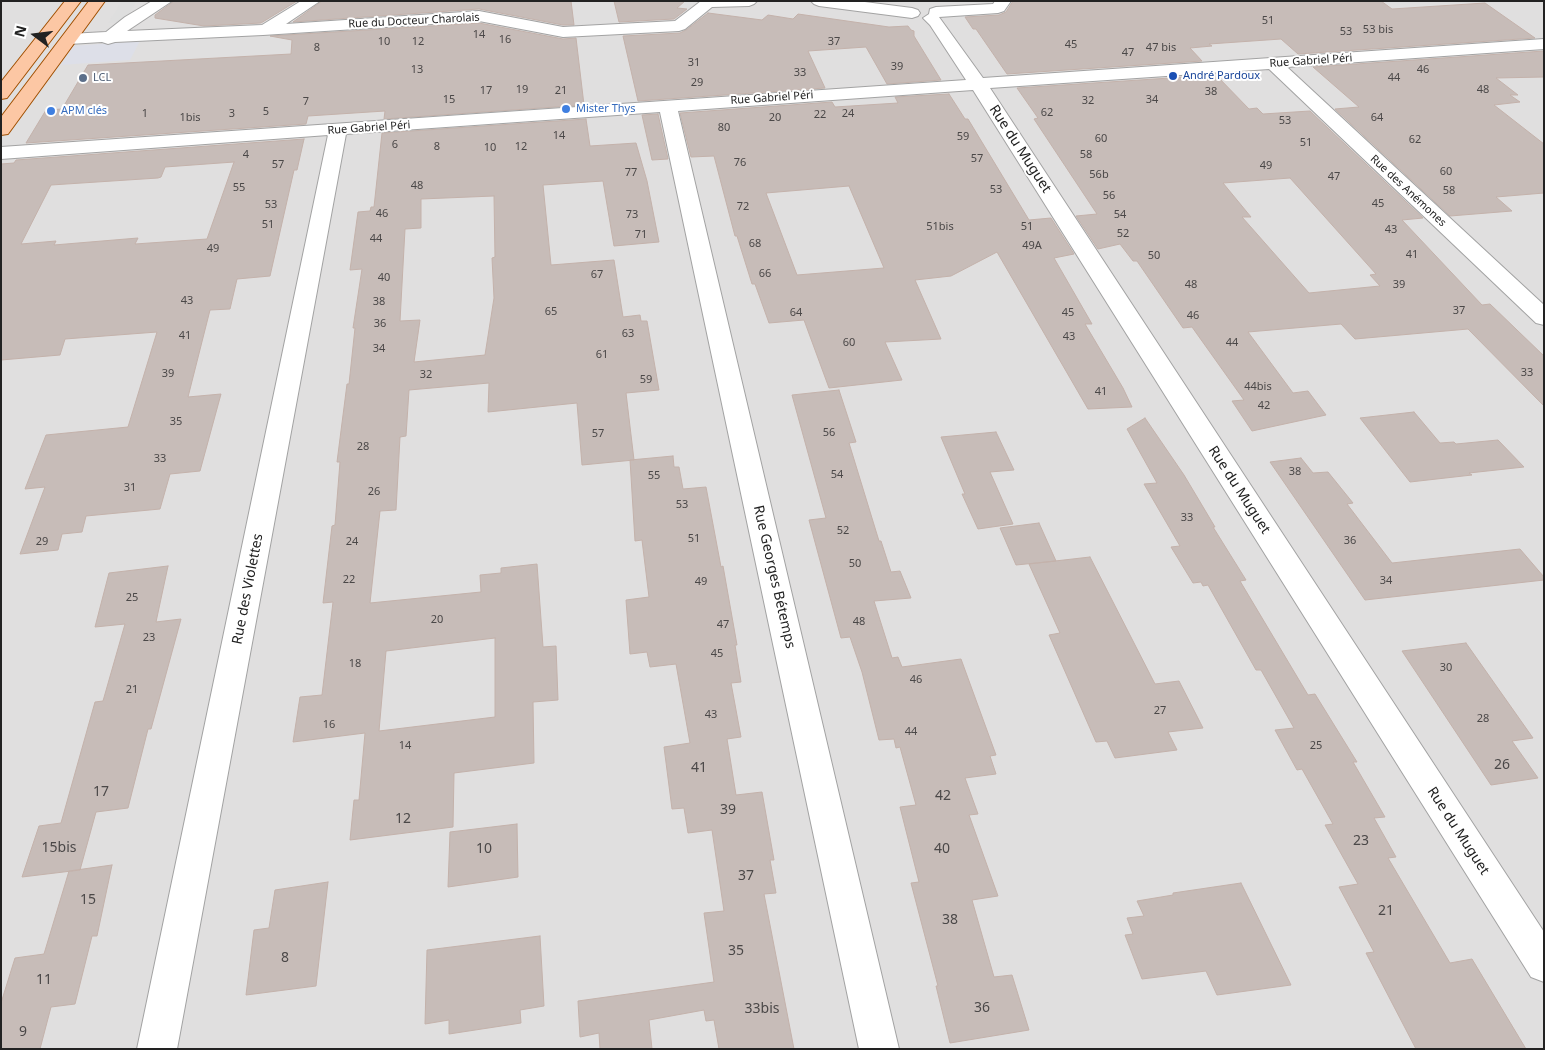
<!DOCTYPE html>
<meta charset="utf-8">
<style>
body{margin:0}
#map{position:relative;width:1545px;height:1050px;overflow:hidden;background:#f2ede9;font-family:"Noto Sans",sans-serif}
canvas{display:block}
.frame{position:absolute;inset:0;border:2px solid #222;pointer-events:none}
.north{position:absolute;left:10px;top:10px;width:50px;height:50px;-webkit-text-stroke:4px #fff;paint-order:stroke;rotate:285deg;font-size:14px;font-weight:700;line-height:20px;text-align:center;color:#222}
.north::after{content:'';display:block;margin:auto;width:18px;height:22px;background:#222;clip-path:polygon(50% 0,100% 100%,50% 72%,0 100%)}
</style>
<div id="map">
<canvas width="1545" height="1050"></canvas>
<div class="frame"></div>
<div class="north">N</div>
</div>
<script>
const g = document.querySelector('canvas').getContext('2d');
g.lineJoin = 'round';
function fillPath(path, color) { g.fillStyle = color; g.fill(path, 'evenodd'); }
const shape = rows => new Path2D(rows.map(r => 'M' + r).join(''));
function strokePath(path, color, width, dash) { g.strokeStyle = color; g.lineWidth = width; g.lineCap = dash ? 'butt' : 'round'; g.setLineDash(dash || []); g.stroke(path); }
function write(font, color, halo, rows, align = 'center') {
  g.font = font + ' "Noto Sans",sans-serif'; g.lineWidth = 4; g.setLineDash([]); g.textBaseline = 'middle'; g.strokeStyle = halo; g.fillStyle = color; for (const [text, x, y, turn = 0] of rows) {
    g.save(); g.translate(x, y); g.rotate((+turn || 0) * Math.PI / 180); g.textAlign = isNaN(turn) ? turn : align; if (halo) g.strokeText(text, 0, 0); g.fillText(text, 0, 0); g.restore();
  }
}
fillPath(shape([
 [1,1,1544,1,1544,1049,1,1049]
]), '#e0dfdf');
fillPath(shape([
 [122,1,137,1,123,23,108,23]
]), '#dedede');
fillPath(shape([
 [140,41,130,60,61,65,73,46]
]), '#dddfe8');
const building = shape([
 [174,1,297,1,261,23,204,26,155,18,155,15,174,1],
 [322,1,571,1,574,25,563,25,479,9,293,22,322,1],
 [614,1,685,1,677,8,687,9,674,19,619,22,614,1],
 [1013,1,1381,1,1392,9,1485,3,1535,38,1298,54,1281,39,1209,44,1212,46,1190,48,1202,61,1007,74,976,29,973,29,965,17,999,15,1006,12,1013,1],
 [708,13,762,20,768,15,793,19,798,14,889,27,908,26,911,30,914,31,914,36,941,80,887,84,866,47,808,51,825,88,638,101,623,36,680,33,686,30,708,13],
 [479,23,563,39,576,38,584,105,384,119,385,111,308,116,306,124,26,143,46,110,62,109,88,65,291,54,292,40,270,36,479,23],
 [1544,51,1544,77,1496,78,1518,95,1510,95,1520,102,1494,105,1544,144,1544,193,1496,197,1512,211,1450,216,1335,109,1359,107,1313,67,1544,51],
 [1216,75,1249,109,1257,108,1263,114,1310,111,1423,218,1402,220,1482,305,1490,304,1544,356,1544,406,1468,329,1355,339,1341,324,1248,332,1293,393,1308,391,1326,415,1252,431,1232,401,1244,400,1192,327,1183,328,1137,261,1133,261,1120,244,1098,249,1076,216,1097,214,1034,119,1038,118,1017,88,1216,75],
 [1290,178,1376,274,1370,275,1380,286,1309,293,1242,217,1251,217,1223,183,1290,178],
 [949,94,965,119,968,119,1029,220,1051,218,1074,254,1054,258,1092,324,1085,324,1123,388,1132,407,1088,409,997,252,951,276,915,280,941,339,885,342,902,380,829,388,804,320,769,323,755,284,752,284,737,236,735,236,714,156,691,157,680,113,832,102,835,107,898,103,895,97,949,94],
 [849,186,884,268,797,275,766,193,849,186],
 [658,114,668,159,652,160,642,115,658,114],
 [586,119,590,146,636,143,647,181,659,242,614,246,603,181,543,185,551,265,614,260,623,317,640,315,641,321,647,321,659,390,626,393,634,460,582,465,577,403,488,412,489,383,409,390,406,436,400,437,396,510,380,511,370,603,481,592,480,575,501,573,501,568,537,564,543,647,556,646,558,700,533,702,534,763,454,773,453,827,350,840,354,800,359,800,365,733,293,742,300,697,322,695,333,602,323,603,332,526,335,525,340,462,337,462,347,384,349,384,355,328,353,328,362,269,350,270,358,212,370,211,371,207,374,207,382,133,586,119],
 [494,196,495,257,492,258,494,298,485,355,414,362,420,320,400,321,405,229,421,228,421,199,494,196],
 [495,638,495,717,379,731,386,651,495,638],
 [304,139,297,170,294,170,270,276,237,279,230,309,210,310,188,397,221,394,200,471,170,474,160,509,86,516,82,532,62,534,58,550,20,554,45,487,25,489,46,435,128,427,157,332,65,339,60,355,1,360,1,164,14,163,16,160,304,139],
 [234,162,207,239,135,244,138,238,54,245,56,241,21,244,51,185,158,178,161,177,165,167,234,162],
 [839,390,856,442,849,443,879,541,881,541,891,572,900,571,911,598,874,601,892,658,898,657,902,667,961,659,996,755,990,756,996,774,965,778,978,814,969,815,998,896,972,900,994,977,1012,975,1029,1030,950,1043,936,986,938,986,911,883,919,882,900,807,916,805,900,747,896,748,894,739,879,740,862,672,850,637,841,638,809,520,826,518,792,395,839,390],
 [1414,412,1440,443,1454,442,1456,444,1498,440,1524,467,1469,473,1472,475,1410,482,1360,418,1414,412],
 [1145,418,1184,475,1215,527,1213,527,1246,580,1240,581,1308,695,1315,694,1357,762,1353,762,1385,817,1374,818,1396,857,1388,858,1450,963,1472,959,1526,1049,1416,1049,1366,953,1374,952,1339,887,1358,884,1325,825,1333,824,1302,769,1297,770,1275,730,1294,728,1261,670,1256,670,1208,585,1203,586,1201,582,1193,583,1171,547,1180,546,1144,484,1157,483,1127,429,1145,418],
 [996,432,1014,470,990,472,1013,524,978,529,962,494,965,494,941,437,996,432],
 [673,456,674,467,679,467,683,489,706,487,721,567,723,566,737,645,735,645,741,682,731,683,741,737,727,739,736,795,762,792,774,860,770,860,776,893,764,894,794,1049,719,1049,714,1020,706,1021,704,1010,649,1020,652,1049,600,1049,599,1033,580,1037,578,1001,714,982,704,913,724,911,712,830,688,833,684,808,672,809,664,747,690,743,676,664,650,667,647,652,630,654,626,600,649,597,642,540,635,541,630,460,673,456],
 [1301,458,1313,473,1328,472,1353,503,1347,504,1392,563,1520,549,1544,577,1544,580,1365,600,1270,462,1301,458],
 [1039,523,1056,561,1016,565,1000,528,1039,523],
 [1090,557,1155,684,1179,681,1203,728,1168,732,1177,750,1115,758,1107,741,1096,742,1049,635,1060,633,1029,564,1090,557],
 [168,566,156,622,181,619,151,729,148,729,128,808,96,812,80,870,22,877,39,826,61,823,95,702,103,701,125,624,95,627,109,573,168,566],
 [1466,643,1533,738,1512,741,1538,778,1491,785,1402,651,1466,643],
 [517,824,518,877,448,887,450,832,517,824],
 [112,865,97,936,92,936,75,1004,51,1007,40,1049,1,1049,1,1003,15,958,44,954,69,871,112,865],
 [328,882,316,986,246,995,254,930,269,928,275,890,328,882],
 [1241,883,1291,985,1217,995,1206,971,1142,979,1125,935,1133,934,1127,918,1144,916,1137,901,1173,895,1173,893,1241,883],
 [540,936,544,1006,520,1010,521,1023,449,1034,449,1020,425,1024,427,950,540,936]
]);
fillPath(building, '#c7bcb8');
strokePath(building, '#c4b2ab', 1);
const minor = shape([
 [152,1,172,1,127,31,262,25,301,1,320,1,286,24,479,11,563,27,675,21,701,1,757,1,754,4,749,6,712,7,685,29,679,31,563,37,479,21,263,35,115,42,108,44,102,42,69,44,63,42,61,39,63,36,69,34,106,32,125,17,152,1],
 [811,1,857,1,912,8,918,10,920,13,918,16,912,18,819,6,814,4,811,1],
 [995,1,1011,1,1004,11,998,13,939,17,983,78,1544,39,1544,49,1287,67,1544,305,1544,325,1536,323,1269,69,990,88,1544,932,1544,982,1531,977,973,90,678,111,899,1049,859,1049,660,112,346,134,177,1049,137,1049,328,135,1,159,1,147,966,80,930,25,923,18,929,14,930,9,936,7,993,4,995,1]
]);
const major = shape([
 [65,1,81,1,7,98,1,99,1,82,65,1],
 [89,1,105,1,8,134,1,135,1,117,89,1]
]);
strokePath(minor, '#a3a3a3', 2);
strokePath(major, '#a04f00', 2);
fillPath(minor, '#fff');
fillPath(major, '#fcc7a4');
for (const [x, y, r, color] of [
 [1173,76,5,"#1a4fb4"],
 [83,78,5,"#5c6f8a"],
 [566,109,5,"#3f7fe0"],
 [51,111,5,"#3f7fe0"]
]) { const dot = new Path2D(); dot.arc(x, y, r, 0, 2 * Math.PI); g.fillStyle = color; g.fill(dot); strokePath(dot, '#fff', 2); }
write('11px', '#222', '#fff', [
 ["Rue du Docteur Charolais",414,21,-3],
 ["Rue Gabriel Péri",1311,61,-4],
 ["Rue Gabriel Péri",772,98,-4],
 ["Rue Gabriel Péri",369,128,-4],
 ["Rue des Anémones",1408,191,43]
]);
write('11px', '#4b4848', null, [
 ["51",1268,21],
 ["53 bis",1378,30],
 ["53",1346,32],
 ["14",479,35],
 ["16",505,40],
 ["10",384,42],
 ["12",418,42],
 ["37",834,42],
 ["45",1071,45],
 ["8",317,48],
 ["47 bis",1161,48],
 ["47",1128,53],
 ["31",694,63],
 ["39",897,67],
 ["13",417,70],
 ["46",1423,70],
 ["33",800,73],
 ["44",1394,78],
 ["29",697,83],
 ["19",522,90],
 ["48",1483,90],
 ["17",486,91],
 ["21",561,91],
 ["38",1211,92],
 ["15",449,100],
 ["34",1152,100],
 ["32",1088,101],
 ["7",306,102],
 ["5",266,112],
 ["62",1047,113],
 ["1",145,114],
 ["3",232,114],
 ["24",848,114],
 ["22",820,115],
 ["1bis",190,118],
 ["20",775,118],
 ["64",1377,118],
 ["53",1285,121],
 ["80",724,128],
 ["14",559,136],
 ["59",963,137],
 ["60",1101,139],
 ["62",1415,140],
 ["51",1306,143],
 ["6",395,145],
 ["8",437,147],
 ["12",521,147],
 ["10",490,148],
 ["4",246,155],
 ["58",1086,155],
 ["57",977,159],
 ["76",740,163],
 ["57",278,165],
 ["49",1266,166],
 ["60",1446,172],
 ["77",631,173],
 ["56b",1099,175],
 ["47",1334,177],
 ["48",417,186],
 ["55",239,188],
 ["53",996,190],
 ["58",1449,191],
 ["56",1109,196],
 ["45",1378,204],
 ["53",271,205],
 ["72",743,207],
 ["46",382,214],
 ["73",632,215],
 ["54",1120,215],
 ["51",268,225],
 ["51bis",940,227],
 ["51",1027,227],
 ["43",1391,230],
 ["52",1123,234],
 ["71",641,235],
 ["44",376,239],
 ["68",755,244],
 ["49A",1032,246],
 ["49",213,249],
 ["41",1412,255],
 ["50",1154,256],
 ["66",765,274],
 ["67",597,275],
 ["40",384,278],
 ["48",1191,285],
 ["39",1399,285],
 ["43",187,301],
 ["38",379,302],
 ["37",1459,311],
 ["65",551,312],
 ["64",796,313],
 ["45",1068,313],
 ["46",1193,316],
 ["36",380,324],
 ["63",628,334],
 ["41",185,336],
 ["43",1069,337],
 ["60",849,343],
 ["44",1232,343],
 ["34",379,349],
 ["61",602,355],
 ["33",1527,373],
 ["39",168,374],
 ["32",426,375],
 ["59",646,380],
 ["44bis",1258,387],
 ["41",1101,392],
 ["42",1264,406],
 ["35",176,422],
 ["56",829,433],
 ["57",598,434],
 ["28",363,447],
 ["33",160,459],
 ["38",1295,472],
 ["54",837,475],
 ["55",654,476],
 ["31",130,488],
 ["26",374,492],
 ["53",682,505],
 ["33",1187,518],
 ["52",843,531],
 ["51",694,539],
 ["36",1350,541],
 ["29",42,542],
 ["24",352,542],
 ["50",855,564],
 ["22",349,580],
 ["34",1386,581],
 ["49",701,582],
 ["25",132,598],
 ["20",437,620],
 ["48",859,622],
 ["47",723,625],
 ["23",149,638],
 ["45",717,654],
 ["18",355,664],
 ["30",1446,668],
 ["46",916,680],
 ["21",132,690],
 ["27",1160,711],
 ["43",711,715],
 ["28",1483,719],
 ["16",329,725],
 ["44",911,732],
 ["14",405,746],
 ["25",1316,746]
]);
write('11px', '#164399', '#fff', [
 ["André Pardoux",1183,76]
], 'left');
write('11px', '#4e5e75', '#fff', [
 ["LCL",93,78]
], 'left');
write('11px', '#366cbe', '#fff', [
 ["Mister Thys",576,109],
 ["APM clés",61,111]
], 'left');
write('14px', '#222', '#fff', [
 ["Rue du Muguet",1020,149,57],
 ["Rue du Muguet",1239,490,57],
 ["Rue Georges Bétemps",774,577,77],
 ["Rue des Violettes",248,589,-79],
 ["Rue du Muguet",1458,831,57]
]);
write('14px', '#4b4848', null, [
 ["26",1502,765],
 ["41",699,768],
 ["17",101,792],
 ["42",943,796],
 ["39",728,810],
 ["12",403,819],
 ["23",1361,841],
 ["15bis",59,848],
 ["10",484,849],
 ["40",942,849],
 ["37",746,876],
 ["15",88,900],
 ["21",1386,911],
 ["38",950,920],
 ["35",736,951],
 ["8",285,958],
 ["11",44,980],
 ["36",982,1008],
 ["33bis",762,1009],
 ["9",23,1032]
]);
</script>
